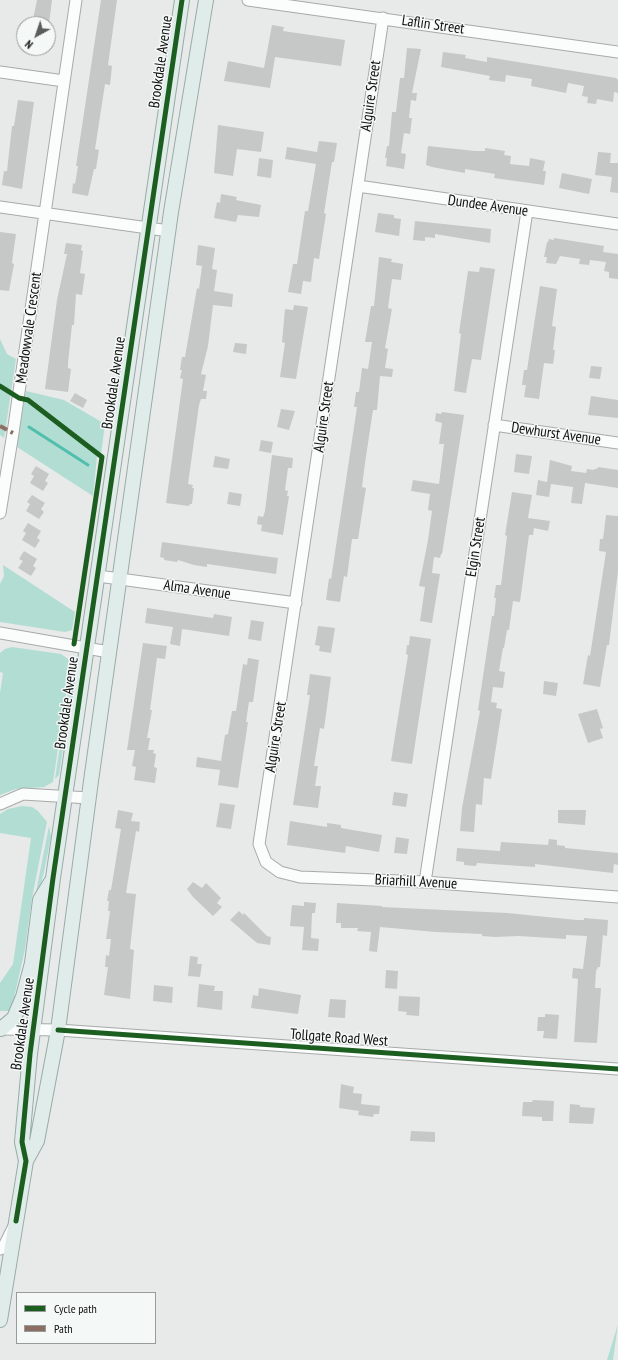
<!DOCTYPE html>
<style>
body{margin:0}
#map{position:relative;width:618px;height:1360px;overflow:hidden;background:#e7eae9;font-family:"PT Sans Narrow",sans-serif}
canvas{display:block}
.legend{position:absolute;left:16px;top:1292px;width:140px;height:52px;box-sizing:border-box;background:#f4f8f7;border:1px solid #989b9a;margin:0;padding:5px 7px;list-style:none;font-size:12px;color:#0e100f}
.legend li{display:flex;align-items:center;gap:8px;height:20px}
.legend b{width:20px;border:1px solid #989b9a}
.north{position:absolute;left:16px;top:16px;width:40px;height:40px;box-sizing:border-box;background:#f4f8f7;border:1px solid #989b9a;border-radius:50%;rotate:220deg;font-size:11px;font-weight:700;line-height:16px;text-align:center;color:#0e100f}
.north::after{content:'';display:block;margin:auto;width:14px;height:18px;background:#5a5c5b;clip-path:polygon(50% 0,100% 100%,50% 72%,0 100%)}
</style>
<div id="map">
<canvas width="618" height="1360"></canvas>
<ul class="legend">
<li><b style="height:5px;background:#1b5e20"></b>Cycle path</li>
<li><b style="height:5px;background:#8d6e63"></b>Path</li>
</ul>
<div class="north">N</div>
</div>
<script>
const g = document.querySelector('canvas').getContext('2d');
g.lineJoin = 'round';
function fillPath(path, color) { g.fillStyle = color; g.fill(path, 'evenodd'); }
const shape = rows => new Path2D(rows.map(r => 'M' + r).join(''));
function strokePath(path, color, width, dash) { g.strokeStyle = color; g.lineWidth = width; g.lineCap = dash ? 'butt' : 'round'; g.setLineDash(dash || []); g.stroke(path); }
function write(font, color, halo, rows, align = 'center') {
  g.font = font + ' "PT Sans Narrow",sans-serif'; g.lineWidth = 3; g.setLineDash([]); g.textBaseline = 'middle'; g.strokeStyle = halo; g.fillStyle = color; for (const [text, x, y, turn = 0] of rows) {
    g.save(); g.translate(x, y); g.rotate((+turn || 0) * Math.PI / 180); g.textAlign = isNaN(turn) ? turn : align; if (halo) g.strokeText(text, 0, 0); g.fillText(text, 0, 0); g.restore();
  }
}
fillPath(shape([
 [0,339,7,354,16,359,4,438,0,435],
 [26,391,64,400,105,424,101,455,95,449,30,398,25,396],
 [24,401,31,404,97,456,93,496,17,447],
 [3,565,75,612,72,630,65,632,0,622,0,584,4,576],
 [12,647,61,654,71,661,53,782,44,787,16,789,0,795,0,693,3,673,0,672,0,653,5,649],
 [72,664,75,669,59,775,55,779],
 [22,806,32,807,38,811,47,822,32,898,25,949,11,1011,0,1011,0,983,13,964,31,838,0,833,0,814,8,809],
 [49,826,51,837,44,872,39,890,34,902],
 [618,1324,613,1360,607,1360]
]), '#b1ddd2');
strokePath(shape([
 [29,427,88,465]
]), '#51bfad', 3);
fillPath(shape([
 [37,0,52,0,49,24,32,24],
 [101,0,117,0,108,65,112,66,111,76,110,85,105,84,95,149,99,150,96,169,94,169,88,196,72,193,73,183,75,184,78,166,76,166],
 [272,25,284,27,283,31,345,40,341,66,275,57,270,88,224,81,228,61,264,68],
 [407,48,421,49,412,93,417,93,416,101,411,100,409,118,412,118,410,134,404,133,401,153,406,154,404,169,386,166,387,158,385,158,387,146,389,146,392,112,396,112,400,78,404,78],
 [443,52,466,55,465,58,487,62,487,57,616,78,618,80,618,93,614,92,613,102,597,99,596,104,587,103,588,97,582,96,584,86,568,83,566,93,531,86,532,79,506,75,505,82,489,80,490,76,441,67],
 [18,100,34,102,22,189,2,185,4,171,7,171,12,126,14,126],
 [218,125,264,132,261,152,237,149,233,176,214,173],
 [319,141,337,143,334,162,332,162,324,213,326,214,319,259,314,258,311,282,303,281,301,294,288,292,293,264,297,264,305,211,308,211,316,164,285,159,287,147,317,152],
 [428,146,475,151,485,151,485,148,505,151,504,155,511,156,510,164,529,166,530,158,545,161,543,171,546,171,544,185,494,178,495,174,465,169,465,173,432,167,426,165],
 [598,152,611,153,610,163,618,163,618,193,610,192,612,177,595,175],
 [259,158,273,160,271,178,257,176],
 [562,173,592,179,589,194,559,188],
 [221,194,237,197,236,200,261,205,259,217,238,215,236,222,214,218,217,202,220,203],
 [378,213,394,215,394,218,401,219,399,236,375,232],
 [415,221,491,229,490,243,435,234,435,238,425,237,425,241,413,240],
 [0,232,16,234,13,255,12,263,14,264,9,291,0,290],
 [554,238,604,246,603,252,618,254,618,279,609,278,609,272,604,271,606,262,590,260,589,265,579,264,580,259,560,256,556,264,546,263,547,257,544,257,547,242,548,242,549,239,554,240],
 [66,243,82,245,81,250,83,251,80,273,85,274,82,295,76,294,74,325,72,325,68,363,68,368,71,369,68,392,45,389,57,300,67,254,64,254],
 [198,245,215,248,212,269,217,270,214,291,233,294,232,307,213,305,208,346,201,374,206,375,203,391,207,391,206,399,201,399,199,405,188,484,193,485,192,488,194,488,192,504,190,504,189,506,166,503,183,379,180,378,182,370,180,370,182,357,185,357,197,288,199,289,202,266,196,265],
 [379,257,392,259,391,262,403,264,401,280,392,279,388,308,392,309,385,348,388,349,385,368,393,369,392,377,380,376,377,410,373,410,365,463,362,487,366,488,358,539,352,539,347,577,344,576,340,602,326,600,329,578,331,579,353,434,357,407,354,407,356,392,359,392,362,368,368,369,372,342,365,342,371,306,374,306],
 [480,267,495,269,481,360,472,359,466,393,454,391,461,334,459,333,468,271,479,272],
 [540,286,557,289,552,326,556,327,553,350,555,350,553,364,544,363,539,399,524,397,526,385,522,385,524,370,527,370],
 [294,305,308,307,296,379,280,377,285,343,282,342,285,309,293,310],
 [235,343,247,344,246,354,233,352],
 [591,366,602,367,600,379,589,378],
 [75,393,87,400,83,408,70,401],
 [591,396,618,400,618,418,588,415],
 [281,409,295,411,289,430,277,427],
 [442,412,464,415,442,554,441,554,440,558,434,557,432,573,440,574,432,623,420,621,425,587,419,586,428,540,432,511,428,510,430,494,411,491,413,480,439,484,444,444,439,444,442,423,435,421,436,413,441,414],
 [261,440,273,442,271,453,259,451],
 [516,454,532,456,529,474,514,472],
 [272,455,293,458,292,468,288,468,285,490,288,491,287,496,289,496,283,535,261,531,262,525,257,524,258,516,263,517,265,511],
 [215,456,230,459,228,469,213,467],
 [550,460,572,466,571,471,586,473,587,469,594,470,594,469,597,469,598,467,618,470,618,488,585,483,582,504,571,503,573,487,551,484,549,497,536,495,538,480,547,482],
 [36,466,49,474,45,481,48,483,43,491,30,483,34,476,31,474],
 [229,492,242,494,240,506,227,504],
 [512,492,532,495,528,518,550,521,548,531,534,528,533,535,529,535,520,602,513,601,509,630,507,630,504,648,503,648,499,671,505,672,503,688,493,687,491,702,497,703,496,708,502,709,491,779,484,778,482,805,476,804,474,832,460,831,462,808,480,711,478,710,492,616,494,616,496,598,494,598,496,585,501,585,507,536,505,535],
 [32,495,45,503,41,509,44,512,39,519,26,511,30,504,27,502],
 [606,515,618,516,618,571,609,645,607,645,600,687,583,684,588,655,590,656,606,552,599,551,600,539,603,539],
 [28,523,41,531,37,538,40,540,35,548,22,540,26,533,23,531],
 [162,542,278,558,276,574,207,564,207,567,194,565,178,560,177,562,164,560,164,558,160,557],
 [24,551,37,559,33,566,36,568,31,576,18,568,23,561,19,559],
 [147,608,213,618,214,614,232,617,229,636,182,629,180,646,170,644,173,627,145,623],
 [251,620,264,622,261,641,248,639],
 [318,626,335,628,331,653,319,651,320,646,315,645],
 [410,636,431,639,412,764,391,761,408,655,406,654,407,645,409,645],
 [143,643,167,646,165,659,157,658,150,710,152,710,147,738,150,738,148,750,154,750,153,753,156,754,154,767,157,768,155,783,134,780,136,767,132,766,135,750,127,750],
 [248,658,259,660,253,702,249,702,246,722,248,722,238,788,218,785,220,770,196,767,197,757,221,761,225,735,228,734,232,711,236,711,243,664,247,665],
 [310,674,331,677,324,729,320,728,314,766,318,766,315,786,321,786,318,808,293,805,310,695,307,695],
 [544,681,558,683,556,696,543,694],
 [597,709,603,728,600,729,603,738,588,743,578,714],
 [394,792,408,794,406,807,392,805],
 [220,803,235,805,231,829,216,827],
 [118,810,133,813,131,821,140,822,139,832,136,831,126,893,136,894,130,949,134,950,130,999,104,995,108,967,105,967,106,955,109,956,111,939,106,939,110,911,108,911,109,901,107,901,109,890,111,890,121,829,115,828],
 [558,810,586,810,585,825,558,823],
 [290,821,327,827,327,823,341,825,341,828,382,835,379,852,346,846,345,853,287,845],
 [396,837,409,839,407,854,394,853],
 [549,839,557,840,557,845,565,846,565,848,618,853,618,865,614,864,613,873,535,864,535,867,477,863,476,866,464,865,464,862,456,861,457,848,500,851,501,842,548,845],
 [193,882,202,888,206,883,221,898,217,903,222,907,213,916,193,897,187,889],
 [304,902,316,903,315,913,312,913,311,938,319,939,318,951,302,950,304,927,290,926,292,905,304,906],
 [337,903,382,906,382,907,507,913,577,920,584,920,584,918,608,920,607,936,603,935,600,967,598,967,596,971,595,988,601,988,597,1043,574,1042,578,979,572,978,573,968,583,969,587,936,566,935,566,939,519,936,495,937,482,936,482,934,436,932,380,927,377,952,369,951,371,932,357,931,358,928,341,928,341,923,336,923],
 [239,911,243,915,244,913,267,936,271,937,270,945,257,943,230,920],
 [190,956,198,957,197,964,202,964,200,977,188,976],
 [386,970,398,971,397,989,385,988],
 [199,984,215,986,214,991,223,991,222,1010,197,1007],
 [154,985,173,987,172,1003,153,1001],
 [259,988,301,995,298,1014,251,1008,253,995,258,996],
 [399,996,420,997,419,1016,406,1015,407,1012,398,1011],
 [330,999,346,1000,345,1018,328,1017],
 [545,1014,559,1015,557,1039,543,1038,544,1031,537,1031,538,1017,545,1017],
 [341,1084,354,1087,353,1093,362,1094,361,1104,380,1106,379,1114,374,1114,373,1117,358,1115,359,1111,339,1108],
 [533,1100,554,1101,553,1121,542,1121,542,1117,522,1116,523,1102,532,1102],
 [570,1104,580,1105,580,1107,595,1108,593,1124,569,1123],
 [411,1131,435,1132,435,1142,410,1141]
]), '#c6c8c7');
const minor = shape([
 [248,0,618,52],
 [383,18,259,844,266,862,280,872,300,877,425,882,618,897],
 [0,72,64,81],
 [358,186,618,224],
 [0,207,169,231],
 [494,425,618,443],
 [0,513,13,433,76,0],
 [98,576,296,603],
 [0,633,109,652],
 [0,804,23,794,89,798],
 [425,882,527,211],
 [0,1029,58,1030,618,1069],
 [0,1249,3,1248,13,1228]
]);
const major = shape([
 [1,1029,14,1018,23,997,32,963,40,900,51,882],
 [26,1161,22,1142,30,1054,53,878,182,0],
 [0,1320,26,1161,37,1141,58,1030,91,781,171,212,206,0]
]);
strokePath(minor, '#a8aaa9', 13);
strokePath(major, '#97aba7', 16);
strokePath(minor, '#fbfcfc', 11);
strokePath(major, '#e0ecea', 14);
strokePath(shape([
 [0,426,13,433]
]), '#8d6e63', 4, [8, 4]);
strokePath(shape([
 [0,386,19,398,28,400,102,457,74,644],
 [58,1030,618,1069],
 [16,1221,26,1161,22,1142,30,1054,53,878,182,0]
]), '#1b5e20', 5);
write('15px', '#0e100f', '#f4f8f7', [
 ["Laflin Street",433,25,8],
 ["Brookdale Avenue",161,62,-82],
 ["Alguire Street",371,96,-82],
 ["Dundee Avenue",488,206,8],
 ["Meadowvale Crescent",29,328,-82],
 ["Brookdale Avenue",114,383,-82],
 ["Alguire Street",324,417,-82],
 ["Dewhurst Avenue",556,434,8],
 ["Elgin Street",476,547,-81],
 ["Alma Avenue",197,590,8],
 ["Brookdale Avenue",67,703,-82],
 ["Alguire Street",276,737,-81],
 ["Briarhill Avenue",416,882,3],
 ["Brookdale Avenue",23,1024,-82],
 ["Tollgate Road West",339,1038,4]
]);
</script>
